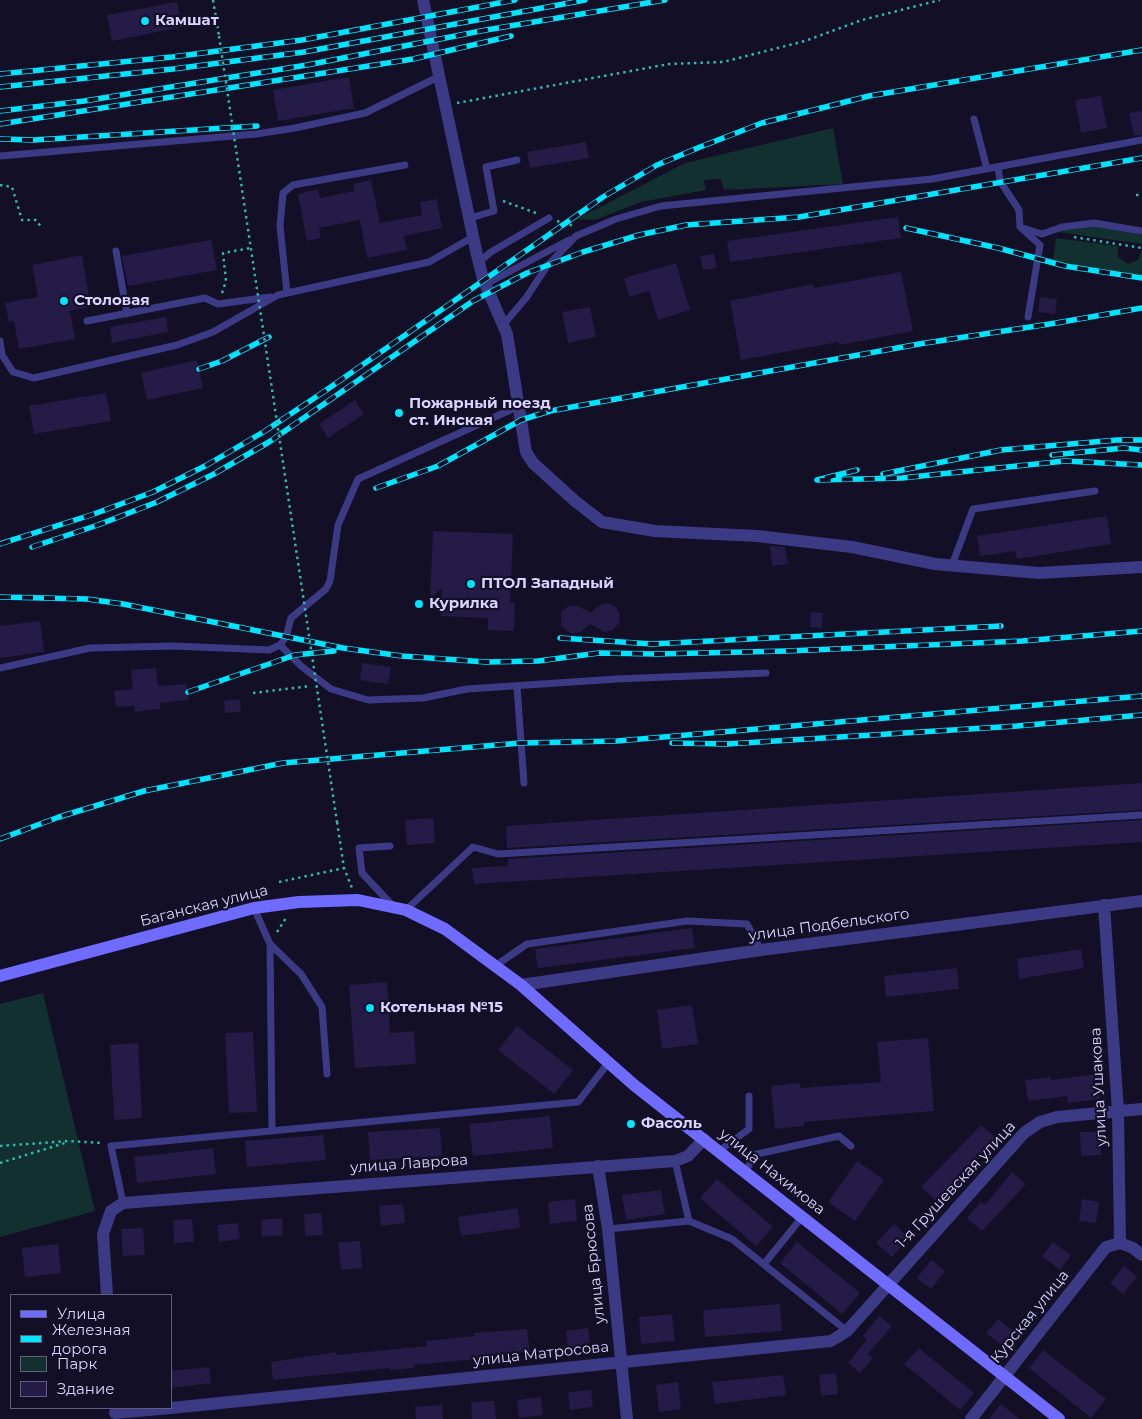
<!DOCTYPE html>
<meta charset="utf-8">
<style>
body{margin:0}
#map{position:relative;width:1142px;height:1419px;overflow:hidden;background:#130f26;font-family:Montserrat,sans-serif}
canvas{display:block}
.legend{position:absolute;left:10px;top:1294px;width:162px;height:115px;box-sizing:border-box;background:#130f26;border:1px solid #625e7d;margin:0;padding:6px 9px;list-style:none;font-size:15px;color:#d9d4ff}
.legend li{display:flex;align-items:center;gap:10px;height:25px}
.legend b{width:25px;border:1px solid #625e7d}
</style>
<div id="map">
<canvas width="1142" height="1419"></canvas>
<ul class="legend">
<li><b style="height:6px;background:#6f6bff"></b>Улица</li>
<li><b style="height:6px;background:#00e5ff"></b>Железная дорога</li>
<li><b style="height:14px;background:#12302f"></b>Парк</li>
<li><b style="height:14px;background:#241b47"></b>Здание</li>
</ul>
</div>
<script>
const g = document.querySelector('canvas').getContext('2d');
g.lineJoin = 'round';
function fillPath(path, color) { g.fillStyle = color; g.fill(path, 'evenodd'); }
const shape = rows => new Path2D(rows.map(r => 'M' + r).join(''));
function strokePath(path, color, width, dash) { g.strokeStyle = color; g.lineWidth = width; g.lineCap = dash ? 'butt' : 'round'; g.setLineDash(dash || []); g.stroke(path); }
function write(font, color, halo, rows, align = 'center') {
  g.font = font + ' Montserrat,sans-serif'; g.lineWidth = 4.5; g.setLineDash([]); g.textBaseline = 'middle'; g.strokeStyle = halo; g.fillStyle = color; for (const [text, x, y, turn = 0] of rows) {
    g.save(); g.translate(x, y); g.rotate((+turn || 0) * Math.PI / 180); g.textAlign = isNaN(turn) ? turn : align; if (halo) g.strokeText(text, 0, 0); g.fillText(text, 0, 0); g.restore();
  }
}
fillPath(shape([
 [833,128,843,184,724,190,721,179,704,180,706,190,641,202,595,220,577,219,685,163],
 [1092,225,1142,235,1142,244,1058,232,1060,229],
 [1056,238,1118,246,1118,257,1128,264,1138,260,1142,249,1142,277,1062,266,1053,262],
 [43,993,95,1211,0,1237,0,1004]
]), '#12302f');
fillPath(shape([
 [177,2,182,27,112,41,107,15],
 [349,77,354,108,278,121,273,90],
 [1101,96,1107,128,1081,133,1075,100],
 [1142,111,1142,135,1134,136,1129,113],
 [586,142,589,158,530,168,527,152],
 [371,180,380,223,422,215,420,202,437,199,442,228,404,236,407,250,367,258,360,220,319,228,321,238,307,241,298,194,318,189,320,198,354,191,353,184],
 [898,217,901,238,730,262,727,241],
 [211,240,217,270,128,286,122,256],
 [714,254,717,268,703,270,700,256],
 [82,255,91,307,70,311,75,339,19,349,14,321,9,322,5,303,38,297,32,265],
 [676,263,690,310,658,320,649,291,629,297,624,278],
 [901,272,913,331,839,345,838,342,741,360,730,301,813,284,813,288],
 [1040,297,1057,299,1055,314,1038,312],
 [590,307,596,337,568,343,562,312],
 [166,317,168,332,112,343,110,327],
 [197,360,203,388,147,400,141,373],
 [106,393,111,421,34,434,29,406],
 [355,400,364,414,328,438,319,424],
 [1107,516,1111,544,1017,559,1015,551,980,556,977,536],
 [433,531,513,534,510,603,515,603,514,631,488,630,488,618,441,616,442,588,430,599],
 [770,546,785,547,788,564,772,566],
 [606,603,615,606,620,614,619,623,613,630,604,632,590,624,581,632,572,634,561,626,561,612,569,606,578,606,591,613,597,607],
 [811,612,823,613,822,628,810,627],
 [40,621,44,652,0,658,0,626],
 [362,663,391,667,388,684,360,680],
 [156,668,158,686,187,684,189,700,160,703,160,709,135,712,134,706,116,707,114,691,133,689,131,670],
 [240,699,241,712,225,713,224,701],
 [1142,783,1142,810,507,848,506,826],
 [433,818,435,843,407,845,405,820],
 [1142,820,1142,842,474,884,472,868,508,866,508,859],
 [692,928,695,948,538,968,535,949],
 [1081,949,1084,968,1019,979,1017,959],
 [957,968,959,989,886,997,884,976],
 [387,982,390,1033,414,1031,416,1064,355,1068,349,985],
 [692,1005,698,1044,662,1049,657,1010],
 [517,1026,573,1070,554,1094,498,1050],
 [253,1032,257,1112,229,1113,225,1033],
 [928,1038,934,1111,804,1122,804,1126,775,1129,771,1086,800,1083,801,1088,881,1082,877,1042],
 [138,1043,142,1118,114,1120,110,1045],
 [1097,1074,1100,1099,1068,1103,1067,1096,1028,1101,1025,1080,1051,1077,1051,1080],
 [550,1116,553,1148,473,1156,469,1124],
 [981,1125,997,1139,939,1204,921,1187],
 [440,1128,442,1156,370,1160,368,1132],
 [1080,1132,1100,1132,1101,1155,1081,1156],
 [323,1135,326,1160,247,1167,245,1141],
 [213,1148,216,1174,137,1183,134,1157],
 [857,1161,884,1180,855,1221,828,1202],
 [1012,1172,1026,1184,982,1231,967,1218,981,1202,985,1205],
 [717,1179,773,1227,756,1246,700,1198],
 [661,1190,665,1214,626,1220,622,1195],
 [575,1199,577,1221,550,1224,548,1202],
 [1082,1199,1099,1202,1096,1223,1079,1221],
 [403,1204,405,1223,381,1226,379,1206],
 [518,1208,520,1228,461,1236,458,1217],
 [321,1213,323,1235,305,1236,304,1214],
 [282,1218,283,1235,262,1237,261,1220],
 [192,1219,194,1242,174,1243,173,1220],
 [238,1223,240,1239,219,1242,217,1225],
 [894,1224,909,1238,892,1257,876,1243],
 [143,1228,145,1255,123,1256,121,1229],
 [360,1241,362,1268,341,1270,338,1242],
 [797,1242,860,1293,842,1314,780,1263],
 [1053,1242,1071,1255,1060,1270,1042,1256],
 [58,1244,61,1273,25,1277,22,1248],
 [931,1260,945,1271,931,1289,917,1278],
 [1124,1266,1137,1277,1123,1294,1110,1283],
 [780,1304,782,1331,705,1337,703,1310],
 [672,1314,675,1341,641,1344,639,1317],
 [879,1316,892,1326,868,1354,873,1358,860,1373,848,1363,867,1339,863,1336],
 [998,1319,1015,1333,1004,1347,986,1333],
 [588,1328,590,1346,568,1348,566,1331],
 [527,1329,530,1351,498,1355,498,1357,414,1365,414,1368,390,1370,389,1368,273,1380,271,1362,336,1352,336,1355,427,1346,426,1341,474,1336,473,1333],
 [919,1348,974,1393,960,1410,904,1364],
 [1043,1350,1106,1399,1091,1418,1029,1368],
 [209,1367,211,1383,171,1388,171,1371],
 [836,1373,838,1394,821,1396,819,1375],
 [783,1375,786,1395,715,1404,712,1382],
 [678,1382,681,1409,659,1412,656,1385],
 [591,1390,593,1407,570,1410,568,1392],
 [541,1397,543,1415,519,1418,517,1400],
 [494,1401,496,1419,472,1419,471,1402],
 [1001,1404,1020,1419,989,1419],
 [442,1405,443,1419,416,1419,415,1407]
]), '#241b47');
strokePath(shape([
 [213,0,219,36],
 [457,103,669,64,723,62,805,41,862,20,940,0],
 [0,185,12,187,22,220,36,220,41,227],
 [1136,195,1142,195],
 [503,201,536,213],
 [557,221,574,226],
 [1074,237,1142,248],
 [222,293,226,281,223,253,251,248],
 [253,693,310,686],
 [337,822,344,868,352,888],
 [279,882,344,868],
 [277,932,286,918],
 [0,1146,69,1141,102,1143],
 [0,1163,65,1143]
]), '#2fb8b0', 2.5, [2.5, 4]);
strokePath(shape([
 [974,119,987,169],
 [0,156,256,134,295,128,365,113,440,76],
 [998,167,1000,181,1019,210,1020,227,1040,245,1028,317],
 [470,218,494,211,486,167,517,160],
 [1023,228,1042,234,1062,227,1094,223,1142,231],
 [116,251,127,314],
 [479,262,491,252,549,218],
 [486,284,569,240],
 [287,293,280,226,283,193,293,185,405,165],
 [87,321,205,298,218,304,270,297],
 [503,325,526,298,547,266,576,236,616,219,661,206,932,179,1142,140],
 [0,341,2,355,13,372,34,378,177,345,213,332,278,295,429,262,473,237],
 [952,565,973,509,1095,491],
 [280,645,301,666,331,689,368,700,423,698,467,689,617,679,766,673],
 [0,668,90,648,173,646,269,650,280,645,286,637,291,618,326,589,330,581,338,525,358,479,519,406],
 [517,687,524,783],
 [390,846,359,848,362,873,392,905],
 [254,908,270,944,272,1131],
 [406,910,473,847,498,854,1142,815],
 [270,944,301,974,322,1007,327,1074],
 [495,966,527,944,687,921,747,924,761,950],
 [719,1151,749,1129,749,1096],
 [675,1161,689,1221],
 [745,1171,757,1154,839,1136,851,1146],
 [123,1203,111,1146,578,1102,609,1062],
 [608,1229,689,1221,732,1239,847,1331],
 [764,1264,803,1216]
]), '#3d3a85', 7);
strokePath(shape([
 [423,0,477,255,483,279,507,334,526,452,533,463,575,501,602,522,655,531,757,536,852,547,935,564,1039,573,1142,567],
 [1104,905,1118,1111,1120,1243,1133,1248,1142,1255],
 [521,985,761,950,1142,901],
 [598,1166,608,1229,627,1419],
 [107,1295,103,1234,111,1211,123,1203,675,1161,688,1156,704,1139],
 [171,1408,831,1341,847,1331,1024,1133,1040,1122,1057,1117,1142,1109],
 [115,1413,170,1408],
 [971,1419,1106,1247,1120,1243]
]), '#3d3a85', 12);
strokePath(shape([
 [0,976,254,908,299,902,358,900,406,910,445,929,521,985,634,1085,1059,1419]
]), '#6f6bff', 12);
const rail = shape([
 [0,74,172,57,302,40,515,0],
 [0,87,173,69,304,52,585,0],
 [0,111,84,101,307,65,486,30,665,0],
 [0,124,413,59,511,36],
 [0,139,34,140,257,126],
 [906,228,998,248,1065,266,1142,278],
 [199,369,222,361,269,337],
 [1052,455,1124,448,1142,450],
 [857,470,817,480,902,478,1065,461,1142,465],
 [883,474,1001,450,1117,440,1142,440],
 [376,488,438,466,521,420,550,411,919,344,1056,323,1142,308],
 [0,544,94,514,153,492,207,465,265,431,325,391,603,197,657,165,700,147,762,123,869,96,1142,50],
 [32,547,98,525,157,502,214,474,269,442,473,301,527,273,583,252,639,235,686,225,799,217,1142,158],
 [0,597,87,599,123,604,343,648,402,656,486,662,538,661,599,653,657,654,787,651,1022,641,1142,631],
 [560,638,652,644,1001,626],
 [188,692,295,655,334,651],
 [672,743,727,744,1017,726,1142,715],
 [0,839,59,817,144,791,283,763,521,743,617,741,1142,696]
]);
strokePath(rail, '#00e5ff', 5.5);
strokePath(rail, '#130f26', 4, [11]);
strokePath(shape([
 [219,36,337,822]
]), '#2fb8b0', 2.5, [2.5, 4]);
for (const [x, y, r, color] of [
 [145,21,5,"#00e5ff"],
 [64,301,5,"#00e5ff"],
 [399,413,5,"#00e5ff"],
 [471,584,5,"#00e5ff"],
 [419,604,5,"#00e5ff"],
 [370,1008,5,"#00e5ff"],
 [631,1124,5,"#00e5ff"]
]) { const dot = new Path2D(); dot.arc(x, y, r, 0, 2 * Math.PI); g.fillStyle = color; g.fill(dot); strokePath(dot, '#130f26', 2); }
write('bold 15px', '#d9d4ff', '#130f26', [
 ["Камшат",155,21],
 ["Столовая",74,301],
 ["Пожарный поезд",409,404],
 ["ст. Инская",409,421],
 ["ПТОЛ Западный",481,584],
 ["Курилка",429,604],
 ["Котельная №15",380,1008],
 ["Фасоль",641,1124]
], 'left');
write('15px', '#d9d4ff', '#130f26', [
 ["Баганская улица",204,906,-14],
 ["улица Подбельского",829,925,-8],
 ["улица Ушакова",1099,1087,-93],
 ["улица Лаврова",409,1164,-4],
 ["улица Нахимова",772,1172,38],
 ["1-я Грушевская улица",956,1185,-47],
 ["улица Брюсова",594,1264,-96],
 ["Курская улица",1030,1317,-51],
 ["улица Матросова",541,1354,-6]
]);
</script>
